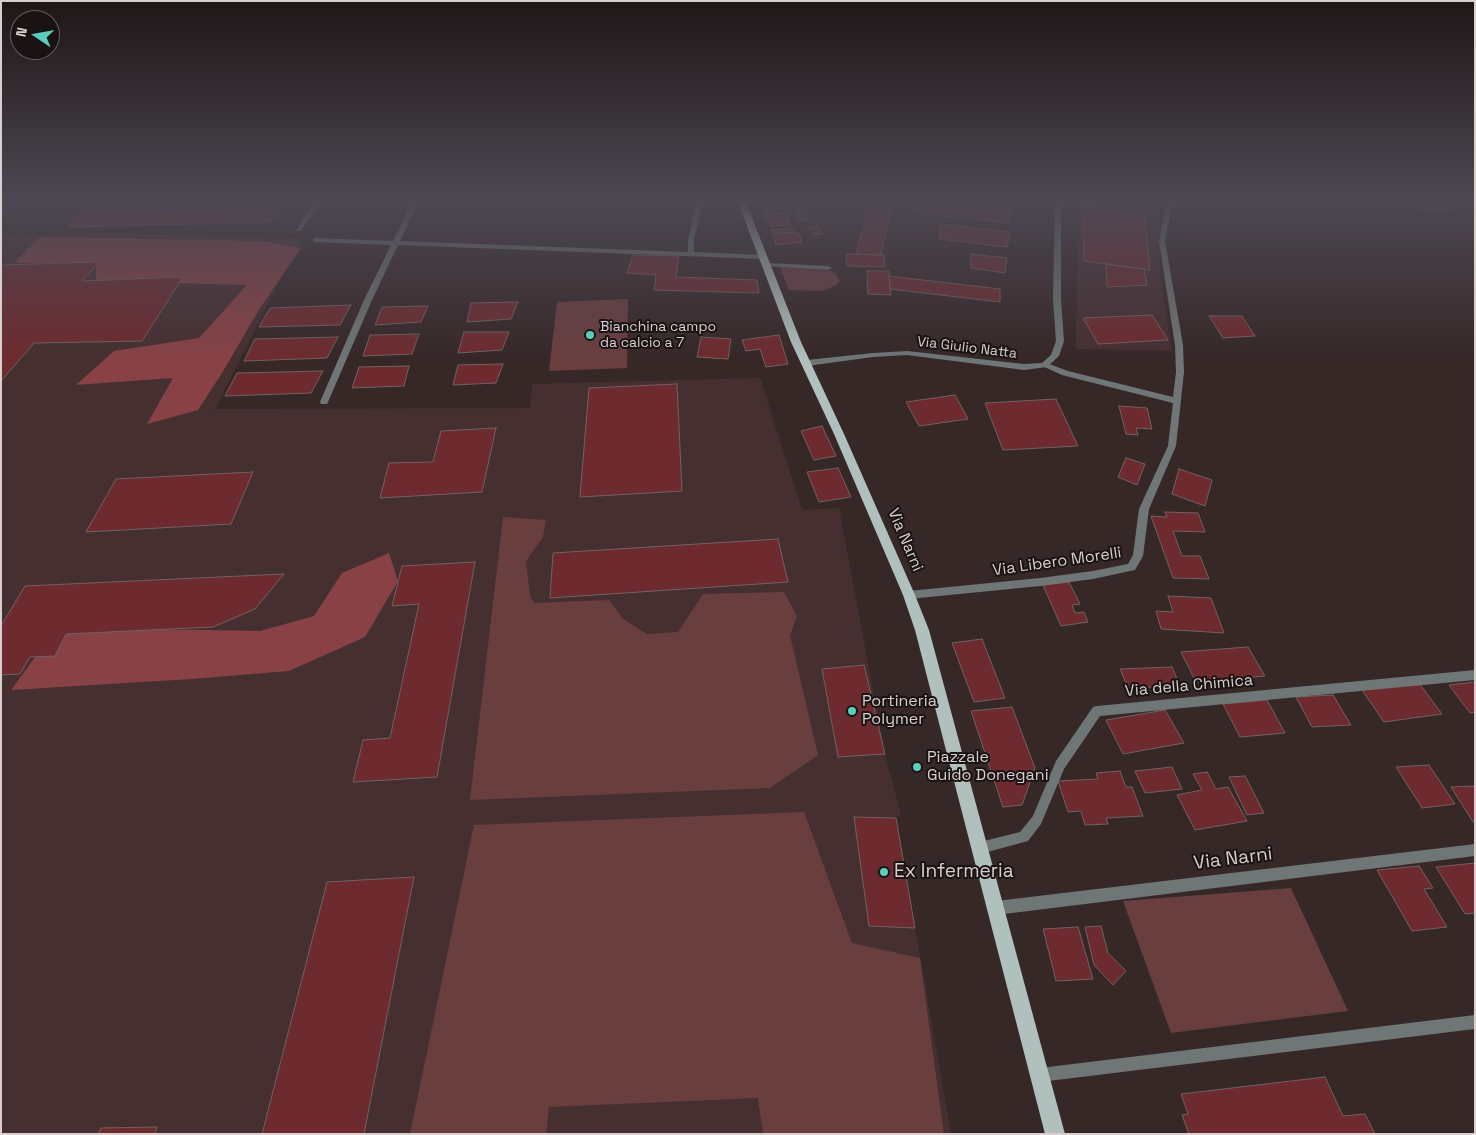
<!DOCTYPE html>
<style>
body{margin:0}
#map{position:relative;width:1476px;height:1135px;overflow:hidden;background:#372828;font-family:"Space Grotesk",sans-serif}
canvas{display:block}
.frame{position:absolute;inset:0;border:2px solid #d9cfce;pointer-events:none}
.north{position:absolute;left:10px;top:10px;width:50px;height:50px;box-sizing:border-box;background:#1a1313;border:1px solid #665e5e;border-radius:50%;rotate:282deg;font-size:14px;font-weight:700;line-height:20px;text-align:center;color:#d9cfce}
.north::after{content:'';display:block;margin:auto;width:18px;height:22px;background:#5bcebb;clip-path:polygon(50% 0,100% 100%,50% 72%,0 100%)}
</style>
<div id="map">
<canvas width="1476" height="1135"></canvas>
<div class="frame"></div>
<div class="north">N</div>
</div>
<script>
const g = document.querySelector('canvas').getContext('2d');
g.lineJoin = 'round';
function fillPath(path, color) { g.fillStyle = color; g.fill(path, 'evenodd'); }
const shape = rows => new Path2D(rows.map(r => 'M' + r).join(''));
function strokePath(path, color, width, dash) { g.strokeStyle = color; g.lineWidth = width; g.lineCap = dash ? 'butt' : 'round'; g.setLineDash(dash || []); g.stroke(path); }
function write(font, color, halo, rows, align = 'center') {
  g.font = font + ' "Space Grotesk",sans-serif'; g.lineWidth = 4; g.setLineDash([]); g.textBaseline = 'middle'; g.strokeStyle = halo; g.fillStyle = color; for (const [text, x, y, turn = 0] of rows) {
    g.save(); g.translate(x, y); g.rotate((+turn || 0) * Math.PI / 180); g.textAlign = isNaN(turn) ? turn : align; if (halo) g.strokeText(text, 0, 0); g.fillText(text, 0, 0); g.restore();
  }
}
fillPath(shape([
 [1081,200,1160,200,1160,273,1172,351,1076,349,1077,274],
 [119,234,301,238,215,409,530,408,532,384,760,378,802,510,839,508,885,754,901,815,896,818,951,1134,1,1134,1,235]
]), '#462f30');
fillPath(shape([
 [780,267,831,271,835,273,840,281,835,286,822,291,789,290],
 [628,299,627,368,549,371,557,302],
 [503,517,546,520,543,537,526,561,530,596,534,603,609,600,623,619,647,634,678,632,703,594,784,592,797,616,790,635,818,755,770,788,470,800],
 [804,812,852,943,920,958,944,1134,763,1134,758,1098,549,1107,546,1134,410,1134,474,825],
 [1291,888,1348,1011,1171,1033,1123,901]
]), '#693e3f');
fillPath(shape([
 [40,237,263,241,301,248,260,308,222,373,198,410,147,424,173,378,76,385,114,351,199,338,247,285,96,281,96,263,14,263],
 [389,553,398,581,365,637,289,671,192,679,11,690,49,638,99,628,260,631,314,616,342,573]
]), '#884246');
const building = shape([
 [93,200,284,200,270,222,69,227,93,200],
 [762,200,781,200,784,208,766,210,762,200],
 [1411,200,1441,200,1453,209,1423,210,1411,200],
 [917,202,1009,211,1009,223,914,213,917,202],
 [1083,207,1144,215,1150,270,1084,261,1083,207],
 [868,208,891,210,881,255,856,254,868,208],
 [796,210,804,210,808,220,798,220,796,210],
 [786,212,790,225,770,226,765,214,786,212],
 [941,224,1010,232,1007,247,939,239,941,224],
 [818,226,822,234,813,235,808,228,818,226],
 [792,228,794,232,773,234,771,230,792,228],
 [798,232,802,242,776,245,773,234,798,232],
 [846,254,884,255,885,267,847,266,846,254],
 [971,254,1007,258,1005,273,971,268,971,254],
 [633,255,679,256,676,277,757,280,759,293,654,290,656,275,627,273,633,255],
 [99,262,82,281,183,277,142,341,34,343,1,381,1,265,99,262],
 [1106,264,1144,269,1147,285,1107,287,1106,264],
 [867,271,889,271,891,295,868,294,867,271],
 [889,276,1000,289,1000,302,890,289,889,276],
 [518,302,511,319,467,322,471,303,518,302],
 [351,305,340,325,259,327,270,308,351,305],
 [428,306,421,322,375,325,382,307,428,306],
 [1152,315,1168,340,1098,344,1083,318,1152,315],
 [1209,316,1242,316,1255,336,1223,338,1209,316],
 [464,332,509,332,502,350,458,353,464,332],
 [419,334,412,354,363,356,370,335,419,334],
 [779,335,788,364,766,367,760,349,746,351,742,340,779,335],
 [338,337,327,358,244,361,255,339,338,337],
 [701,337,731,339,728,359,697,357,701,337],
 [503,364,496,383,453,385,458,365,503,364],
 [409,366,404,386,352,388,359,367,409,366],
 [323,371,311,393,225,396,237,373,323,371],
 [677,384,682,491,580,497,589,388,677,384],
 [955,395,968,419,919,426,906,402,955,395],
 [1056,399,1078,446,1003,450,985,403,1056,399],
 [1119,406,1147,408,1152,429,1136,428,1138,435,1126,434,1119,406],
 [822,426,836,456,814,460,801,431,822,426],
 [496,428,482,492,380,498,389,463,433,462,441,431,496,428],
 [1126,458,1145,464,1137,485,1118,477,1126,458],
 [838,468,851,497,819,502,807,472,838,468],
 [1179,469,1212,480,1205,506,1172,494,1179,469],
 [253,472,231,524,86,532,116,479,253,472],
 [1165,512,1198,513,1205,532,1173,531,1182,556,1200,556,1209,579,1173,578,1151,516,1167,517,1165,512],
 [778,539,788,582,550,598,553,553,778,539],
 [475,562,437,777,353,782,363,740,390,738,419,604,392,606,402,566,475,562],
 [284,574,255,609,213,627,66,634,55,656,30,657,20,674,1,675,1,626,25,586,284,574],
 [1069,582,1080,604,1072,605,1075,613,1084,612,1088,622,1061,626,1043,585,1069,582],
 [1168,596,1211,598,1224,633,1161,629,1156,611,1173,612,1168,596],
 [982,639,1005,698,974,702,952,643,982,639],
 [1248,647,1265,676,1196,682,1181,652,1248,647],
 [864,665,885,754,838,757,822,669,864,665],
 [1172,667,1180,686,1128,688,1120,669,1172,667],
 [1475,682,1475,712,1470,713,1449,685,1475,682],
 [1419,683,1442,714,1384,722,1362,690,1419,683],
 [1333,695,1351,725,1312,727,1296,697,1333,695],
 [1267,700,1285,733,1240,737,1223,704,1267,700],
 [1012,707,1035,768,1022,805,1003,807,971,711,1012,707],
 [1165,710,1184,743,1123,754,1106,720,1165,710],
 [1429,765,1455,804,1422,808,1396,767,1429,765],
 [1172,767,1182,789,1145,793,1135,771,1172,767],
 [1120,771,1126,787,1132,787,1143,816,1106,818,1108,824,1085,825,1081,811,1068,812,1058,781,1098,779,1096,773,1120,771],
 [1207,772,1216,789,1228,787,1247,821,1195,830,1177,795,1202,790,1193,774,1207,772],
 [1245,776,1264,813,1247,815,1229,777,1245,776],
 [1475,786,1475,822,1473,822,1451,787,1475,786],
 [854,817,896,818,915,928,869,926,854,817],
 [1475,863,1475,913,1465,914,1436,867,1475,863],
 [1419,866,1433,888,1424,889,1447,927,1412,931,1377,870,1419,866],
 [414,877,364,1134,262,1134,327,882,414,877],
 [1101,926,1108,953,1126,971,1113,985,1094,965,1085,927,1101,926],
 [1078,927,1093,979,1056,981,1043,929,1078,927],
 [1325,1077,1343,1116,1365,1114,1375,1134,1189,1134,1182,1115,1188,1114,1181,1094,1325,1077],
 [157,1127,155,1134,98,1134,101,1128,157,1127]
]);
fillPath(building, '#6d2b2f');
strokePath(building, '#736161', 1);
fillPath(shape([
 [767,263,828,266,832,268,828,270,765,266,765,264,767,263]
]), '#6e7775');
fillPath(shape([
 [316,200,322,200,301,231,297,231,296,230,316,200],
 [413,200,419,200,400,241,688,252,688,240,697,200,703,200,694,240,694,252,764,255,767,257,764,259,398,245,372,300,328,402,327,404,321,404,320,402,364,300,391,245,315,242,312,240,315,238,393,241,413,200],
 [1167,200,1173,200,1165,241,1183,345,1184,372,1176,446,1149,509,1143,556,1135,570,1093,579,1040,586,909,599,905,598,904,595,905,592,909,591,1040,578,1093,571,1128,564,1133,555,1139,509,1168,446,1173,403,1062,375,1040,365,1044,362,1068,371,1173,397,1176,372,1175,345,1159,241,1167,200],
 [1475,670,1475,680,1100,716,1064,769,1041,824,1028,841,980,854,976,852,974,848,976,844,980,842,1020,832,1033,816,1056,761,1093,707,1097,706,1475,670],
 [1475,844,1475,856,996,915,991,913,989,908,991,903,996,901,1475,844],
 [1475,1015,1475,1029,1040,1082,1035,1080,1033,1075,1035,1070,1040,1068,1475,1015]
]), '#6e7775');
fillPath(shape([
 [1055,200,1061,200,1061,299,1064,341,1059,356,1047,367,1024,370,907,355,873,357,807,366,803,363,807,360,873,353,907,351,1024,364,1042,363,1051,355,1056,341,1053,299,1055,200]
]), '#6e7775');
fillPath(shape([
 [737,200,745,200,801,342,844,434,915,595,929,630,1065,1134,1045,1134,915,630,903,595,834,434,791,342,737,200]
]), '#b0c1bd');
const sky = g.createLinearGradient(0, 0, 0, 359);
sky.addColorStop(0, '#1e1616');
sky.addColorStop(0.56, '#4d4853');
sky.addColorStop(1, '#4d485300');
g.fillStyle = sky;
g.fillRect(0, 0, 1476, 359);
for (const [x, y, r, color] of [
 [590,335,5,"#5bcebb"],
 [852,711,5,"#5bcebb"],
 [917,767,5,"#5bcebb"],
 [884,872,5,"#5bcebb"]
]) { const dot = new Path2D(); dot.arc(x, y, r, 0, 2 * Math.PI); g.fillStyle = color; g.fill(dot); strokePath(dot, '#1a1313', 2); }
write('14px', '#d9cfce', '#1a1313', [
 ["Bianchina campo",600,327],
 ["da calcio a 7",600,343]
], 'left');
write('14px', '#d9cfce', '#1a1313', [
 ["Via Giulio Natta",967,348,7]
]);
write('16px', '#d9cfce', '#1a1313', [
 ["Via Narni",905,540,67],
 ["Via Libero Morelli",1057,562,-8],
 ["Via della Chimica",1189,686,-5]
]);
write('16px', '#d9cfce', '#1a1313', [
 ["Portineria",862,702],
 ["Polymer",862,720],
 ["Piazzale",927,758],
 ["Guido Donegani",927,776]
], 'left');
write('19px', '#d9cfce', '#1a1313', [
 ["Via Narni",1233,859,-7]
]);
write('19px', '#d9cfce', '#1a1313', [
 ["Ex Infermeria",894,872]
], 'left');
</script>
